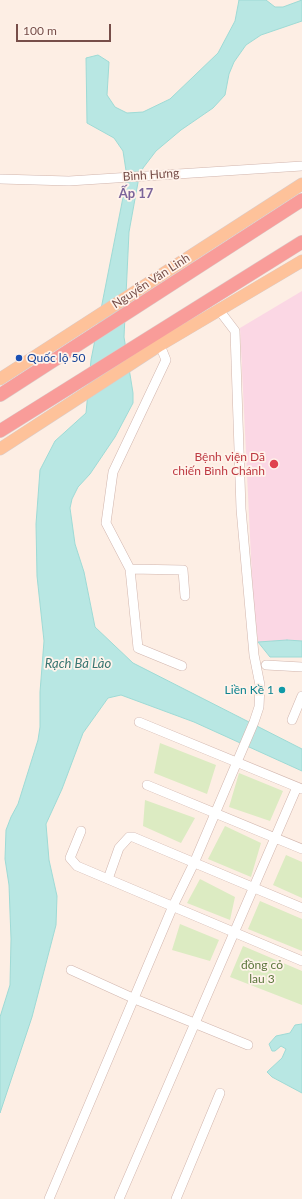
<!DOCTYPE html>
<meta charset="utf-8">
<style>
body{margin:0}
#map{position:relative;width:302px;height:1199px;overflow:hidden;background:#fdeee4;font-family:Lato,sans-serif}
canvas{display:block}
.scale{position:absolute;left:16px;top:24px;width:95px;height:18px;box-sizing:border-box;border:2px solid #774e49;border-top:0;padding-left:5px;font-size:12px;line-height:14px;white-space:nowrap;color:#774e49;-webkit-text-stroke:3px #fff3eb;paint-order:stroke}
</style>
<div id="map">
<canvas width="302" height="1199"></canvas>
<div class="scale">100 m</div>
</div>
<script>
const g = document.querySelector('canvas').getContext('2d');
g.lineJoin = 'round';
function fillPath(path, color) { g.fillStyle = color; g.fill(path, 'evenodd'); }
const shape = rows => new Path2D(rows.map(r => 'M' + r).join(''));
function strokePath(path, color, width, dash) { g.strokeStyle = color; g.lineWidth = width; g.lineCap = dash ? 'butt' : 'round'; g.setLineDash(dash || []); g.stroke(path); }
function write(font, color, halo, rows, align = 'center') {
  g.font = font + ' Lato,sans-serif'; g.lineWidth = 3.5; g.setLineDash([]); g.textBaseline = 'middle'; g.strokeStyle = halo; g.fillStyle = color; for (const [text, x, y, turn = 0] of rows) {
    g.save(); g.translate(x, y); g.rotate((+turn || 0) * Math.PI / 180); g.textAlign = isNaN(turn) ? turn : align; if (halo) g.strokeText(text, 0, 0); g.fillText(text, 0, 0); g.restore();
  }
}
fillPath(shape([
 [302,291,302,641,258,642,253,599,240,328]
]), '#fbd7e4');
fillPath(shape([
 [160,743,216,765,207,794,154,773],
 [239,773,283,791,270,821,229,807],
 [145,800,195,818,181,843,143,826],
 [225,826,261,843,251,877,208,859],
 [286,855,302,862,302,898,273,885],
 [200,879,235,897,230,920,187,903],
 [260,901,302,919,302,951,248,929],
 [180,924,219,940,210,961,172,950],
 [243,946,302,971,302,1005,230,977]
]), '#dcebc2');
const water = shape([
 [239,0,266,0,275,7,283,7,302,0,302,21,261,35,246,45,234,62,229,74,225,95,213,108,181,130,156,151,143,168,139,177,129,232,124,337,133,393,133,403,115,437,90,474,78,487,72,499,70,508,75,544,84,572,95,627,133,663,302,749,302,771,194,722,121,695,108,698,83,733,62,789,46,824,49,860,57,896,56,925,32,1017,0,1113,0,1017,10,985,11,939,9,885,5,859,6,830,11,817,18,804,38,740,40,727,40,692,44,641,37,576,36,524,40,470,55,441,86,413,91,360,127,177,123,151,114,138,87,123,86,58,98,55,109,62,107,95,115,107,127,113,143,112,170,99,218,53,235,21,239,0],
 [287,640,302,641,302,657,270,657,258,642,287,640],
 [302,1024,302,1093,272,1077,267,1072,282,1058,286,1049,281,1046,275,1051,272,1051,269,1044,276,1036,290,1033,295,1025,302,1024]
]);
fillPath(water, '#b8e7e3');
strokePath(water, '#9edad5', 1);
const minor = shape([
 [0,179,69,181,302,166],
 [160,345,166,360,113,472,106,523,130,569,138,648,182,666],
 [130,569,183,570,185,596],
 [266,665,302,667],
 [292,720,302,696],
 [139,722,302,789],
 [147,785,302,849],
 [81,831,70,858,77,866,302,961],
 [108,879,119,848,129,837,133,837,302,908],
 [71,970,135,999,248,1045],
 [49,1199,173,906,194,863,254,722,259,707,260,685,254,655,241,509,235,331,219,310],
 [119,1199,297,787],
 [176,1199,220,1093]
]);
const major = shape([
 [0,379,302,184],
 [0,449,160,345,302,261]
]);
const highway = shape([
 [0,395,302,200],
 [0,431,302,242]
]);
strokePath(minor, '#d1b5ad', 10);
strokePath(major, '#d9cdcc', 13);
strokePath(highway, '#d9cdcc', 14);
strokePath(minor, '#fff', 9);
strokePath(major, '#fec29a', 12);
strokePath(highway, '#f99c99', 13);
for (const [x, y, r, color] of [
 [19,358,4,"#1a4fb4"],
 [274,464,5,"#e0444e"],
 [282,690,4,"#0f9aa8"]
]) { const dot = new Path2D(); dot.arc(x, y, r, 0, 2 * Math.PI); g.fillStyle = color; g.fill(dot); strokePath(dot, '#fff3eb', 1.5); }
write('12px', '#774e49', '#fff3eb', [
 ["Bình Hưng",151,175,-4],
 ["Nguyễn Văn Linh",151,281,-33]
]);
write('12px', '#164399', '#fff3eb', [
 ["Quốc lộ 50",27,358]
], 'left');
write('12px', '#be3a42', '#fff3eb', [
 ["Bệnh viện Dã",265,457],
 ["chiến Bình Chánh",265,471]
], 'right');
write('12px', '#0d838f', '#fff3eb', [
 ["Liền Kề 1",274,690]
], 'right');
write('12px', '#5c773d', '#fff3eb', [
 ["đồng cỏ",262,965],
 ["lau 3",262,979]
]);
write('bold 13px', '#7b649a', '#fff3eb', [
 ["Ấp 17",136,194]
]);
write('italic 13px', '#397672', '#fff3eb', [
 ["Rạch Bà Lào",78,664]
]);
</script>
